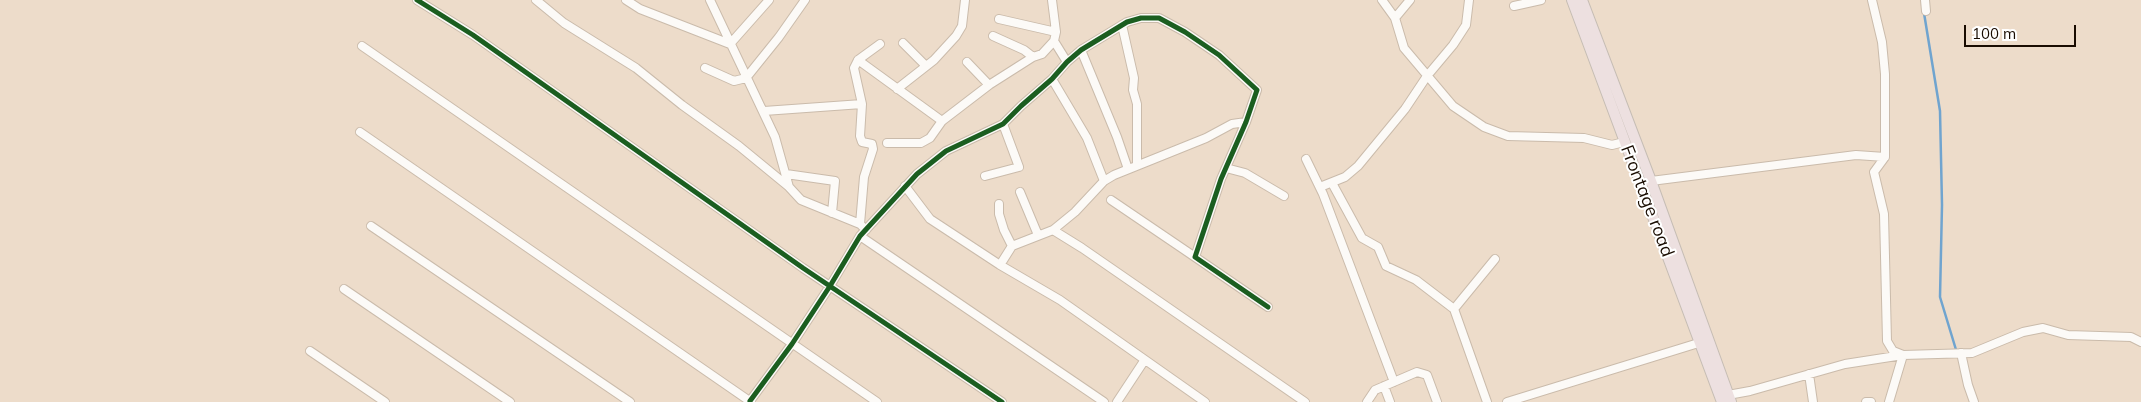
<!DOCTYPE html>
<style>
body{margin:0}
#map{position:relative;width:2141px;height:402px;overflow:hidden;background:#eddcca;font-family:Mulish,sans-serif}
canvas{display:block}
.scale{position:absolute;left:1964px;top:25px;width:112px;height:22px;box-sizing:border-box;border:2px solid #190c01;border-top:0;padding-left:6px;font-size:15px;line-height:18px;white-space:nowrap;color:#190c01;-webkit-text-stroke:4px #fff;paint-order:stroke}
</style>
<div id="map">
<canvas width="2141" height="402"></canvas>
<div class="scale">100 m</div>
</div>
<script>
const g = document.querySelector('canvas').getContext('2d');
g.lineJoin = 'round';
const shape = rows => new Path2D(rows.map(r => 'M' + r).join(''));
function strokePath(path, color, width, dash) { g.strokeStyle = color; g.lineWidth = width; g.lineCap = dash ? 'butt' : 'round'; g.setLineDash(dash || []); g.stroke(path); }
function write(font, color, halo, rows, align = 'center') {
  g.font = font + ' Mulish,sans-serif'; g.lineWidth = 4; g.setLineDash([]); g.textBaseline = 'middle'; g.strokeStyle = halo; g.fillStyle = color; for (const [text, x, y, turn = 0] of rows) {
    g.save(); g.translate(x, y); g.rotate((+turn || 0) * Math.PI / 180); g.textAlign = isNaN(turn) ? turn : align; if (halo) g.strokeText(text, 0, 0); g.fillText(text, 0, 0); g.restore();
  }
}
strokePath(shape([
 [1924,13,1940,111,1942,205,1940,297,1957,353]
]), '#70a4cf', 2.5);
const minor = shape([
 [417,0,473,35,803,268,1002,402],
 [536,0,564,23,636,68,682,105,739,146,789,187,801,200,860,224,866,230],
 [626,0,640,9,730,44,769,0],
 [710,0,775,137,789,187],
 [1052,0,1056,32,1054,41,1067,62],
 [1382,0,1395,18,1404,48,1453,106,1484,127,1508,136,1584,138,1612,145,1624,142],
 [1872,0,1882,42,1885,74,1885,157,1874,172,1884,214,1887,341,1893,351,1903,355,1889,402],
 [1925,0,1926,11],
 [1514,6,1541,0],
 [1395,18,1410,0],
 [999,19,1056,32],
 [1122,25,1134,78,1133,90,1137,104,1137,164],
 [993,36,1024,50,1033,57],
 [903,43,926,66],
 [362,46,877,402],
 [1081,50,1117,137,1128,169],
 [858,60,880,44],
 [967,62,989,85],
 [705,68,734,81,746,78,779,37,805,0],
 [1052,79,1087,138,1104,181],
 [897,89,934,60,956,36,962,26,965,0],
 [764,111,862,104],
 [360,132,751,402],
 [887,143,921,143,930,138,942,121,989,85,1033,57,1042,54,1054,41],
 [1306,159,1323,194,1394,382],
 [1226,168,1245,173,1284,196],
 [786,174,835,181,832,213],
 [985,176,1019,167,1003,124],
 [1651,181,1856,155,1885,157],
 [1332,183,1362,238,1378,247,1386,266,1416,280,1454,309,1487,402],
 [905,186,930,219,1000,265,1060,300,1205,402],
 [1320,187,1345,177,1358,166,1405,109,1427,76,1453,45,1466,25,1469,0],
 [1020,192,1038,235],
 [1111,200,1195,257],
 [999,204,999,214,1004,230,1012,246],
 [860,224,864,177,873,149,872,144,862,142,860,136,862,104,854,68,858,60,942,121],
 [371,226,630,402],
 [1053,230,1082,248,1305,402],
 [860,236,1104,402],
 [1000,265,1012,246,1053,230,1075,212,1104,181,1114,175,1206,138,1232,124,1246,122],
 [344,289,510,402],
 [1454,309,1495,259],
 [310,351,385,402],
 [1961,353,1968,385,1974,402],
 [1809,374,1813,402],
 [1384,386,1390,402],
 [1728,395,1750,391,1845,364,1903,355,1972,353,2023,332,2043,328,2068,335,2131,337,2141,342],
 [750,401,792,344,830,286,860,236,917,174,946,151,1003,124,1021,106,1052,79,1067,62,1081,50,1127,22,1141,18,1159,18,1185,32,1219,55,1257,90,1246,122,1221,179,1195,257,1268,307],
 [1117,402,1144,361],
 [1367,402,1375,390,1417,372,1427,375,1437,402],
 [1507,402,1705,341],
 [1866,402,1871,402]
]);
const major = shape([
 [1572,0,1722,402],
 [1582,0,1651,181,1731,402]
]);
strokePath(minor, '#cabbab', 10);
strokePath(major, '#c6bdb4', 12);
strokePath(minor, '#fcfaf7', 8);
strokePath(major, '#ede0e0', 10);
strokePath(shape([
 [417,0,473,35,803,268,1002,402],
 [750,401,792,344,830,286,860,236,917,174,946,151,1003,124,1021,106,1052,79,1067,62,1081,50,1127,22,1141,18,1159,18,1185,32,1219,55,1257,90,1246,122,1221,179,1195,257,1268,307]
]), '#1b5e20', 5);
write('18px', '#190c01', '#fff', [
 ["Frontage road",1647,201,69]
]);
</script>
